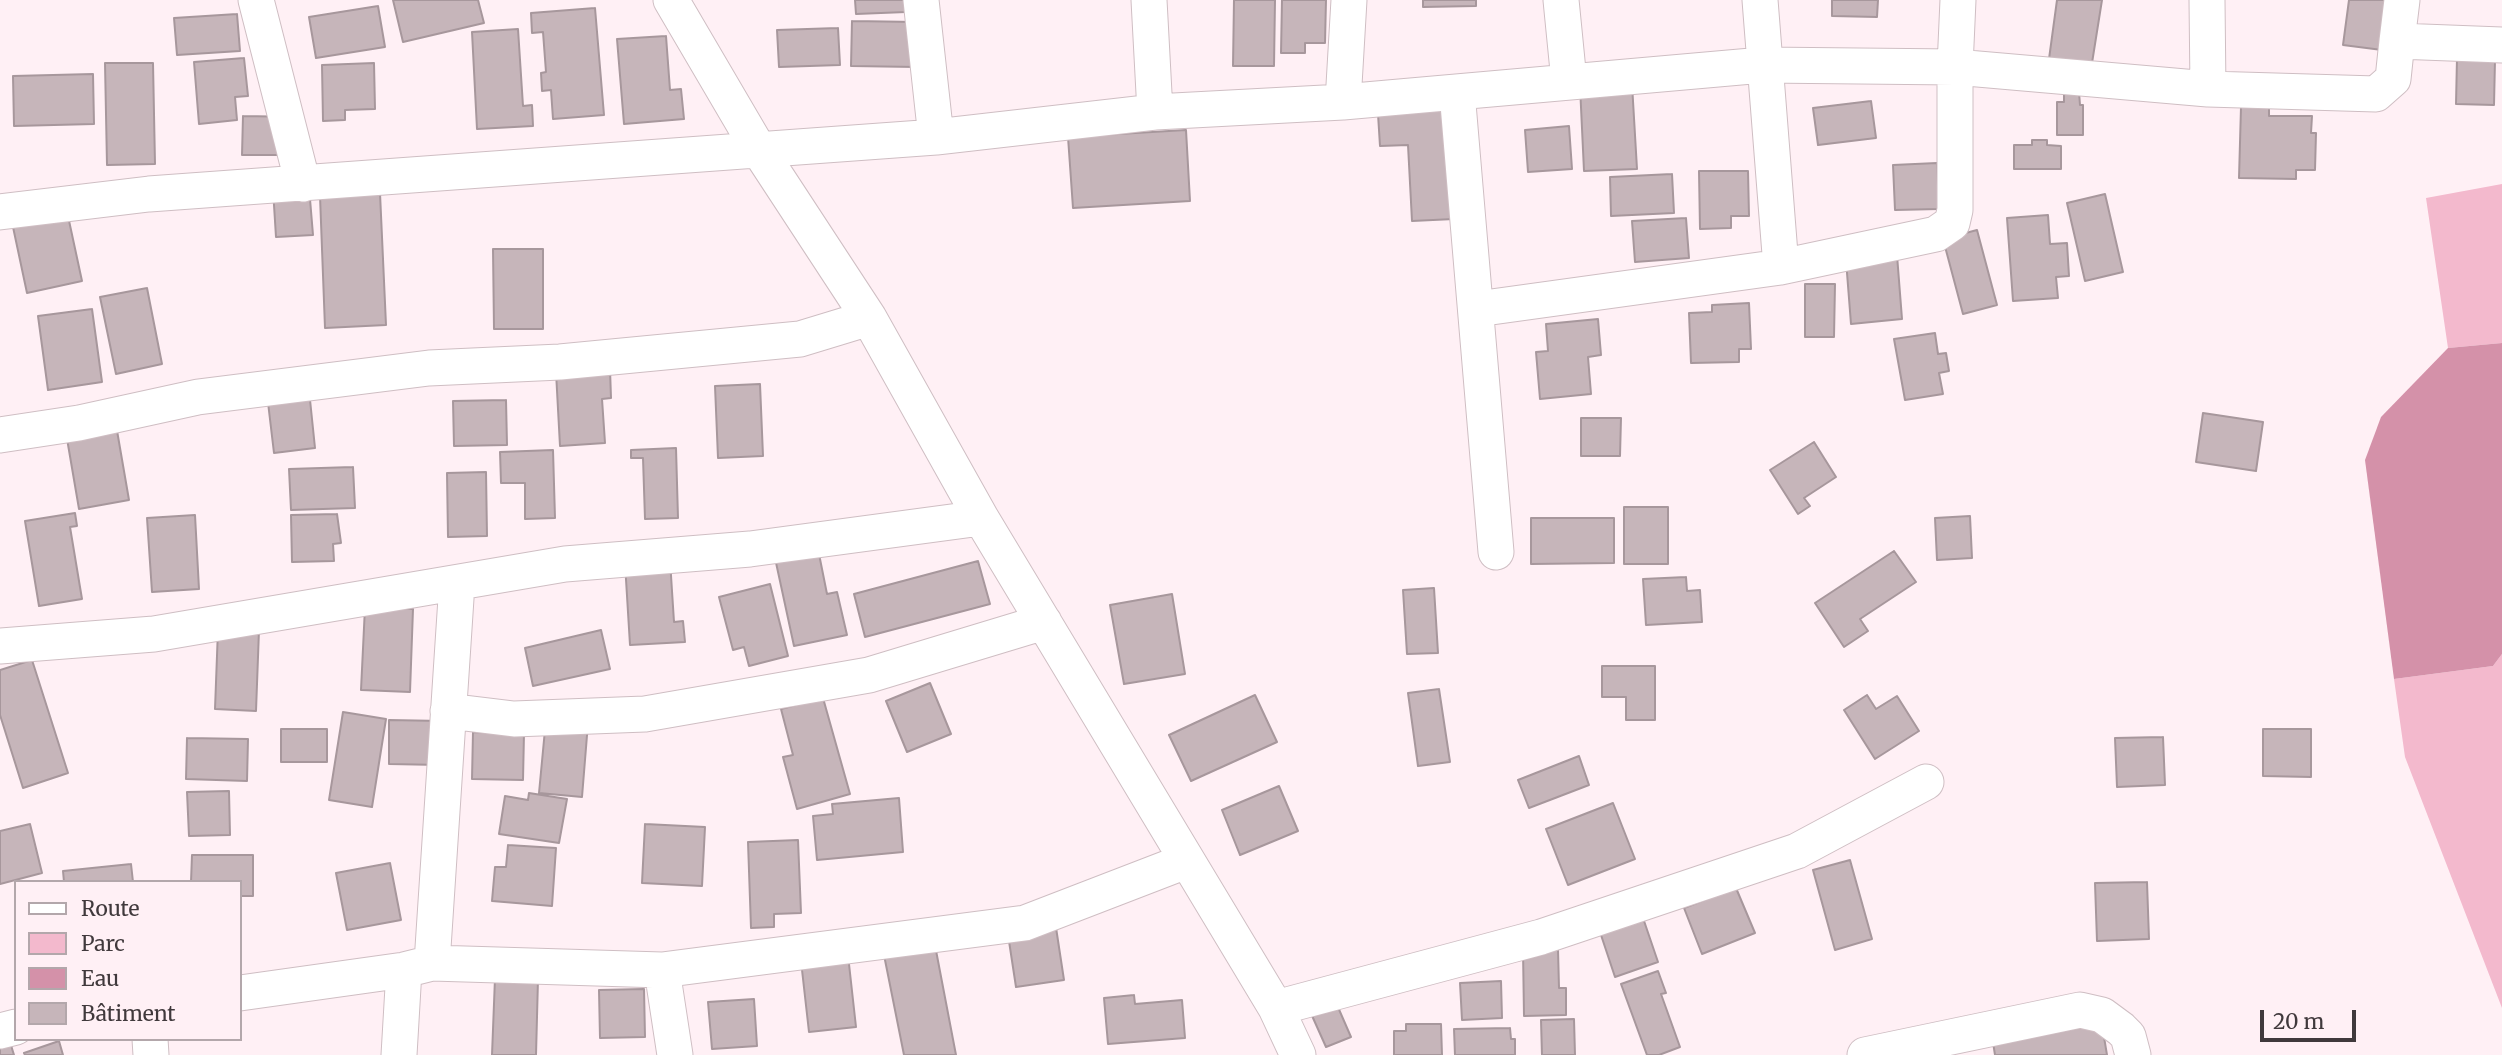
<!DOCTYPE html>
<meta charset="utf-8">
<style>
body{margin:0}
#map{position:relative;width:2502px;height:1055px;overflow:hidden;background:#fff0f5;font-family:Merriweather,serif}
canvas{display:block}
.legend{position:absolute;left:14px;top:880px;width:228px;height:161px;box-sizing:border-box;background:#fff0f5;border:2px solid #b3a7ab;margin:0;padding:9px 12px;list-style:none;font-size:21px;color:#40393c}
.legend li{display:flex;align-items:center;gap:14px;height:35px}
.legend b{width:35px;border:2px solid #b3a7ab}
.scale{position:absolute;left:2260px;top:1010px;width:96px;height:32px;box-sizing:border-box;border:4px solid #40393c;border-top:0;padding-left:9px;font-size:21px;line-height:24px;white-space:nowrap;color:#40393c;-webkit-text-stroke:5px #fff0f5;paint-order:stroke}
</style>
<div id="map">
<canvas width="2502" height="1055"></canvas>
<ul class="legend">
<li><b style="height:9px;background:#fff"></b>Route</li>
<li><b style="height:19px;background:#f3b9cd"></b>Parc</li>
<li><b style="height:19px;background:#d491a9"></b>Eau</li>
<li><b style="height:19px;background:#c6b5ba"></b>Bâtiment</li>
</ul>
<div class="scale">20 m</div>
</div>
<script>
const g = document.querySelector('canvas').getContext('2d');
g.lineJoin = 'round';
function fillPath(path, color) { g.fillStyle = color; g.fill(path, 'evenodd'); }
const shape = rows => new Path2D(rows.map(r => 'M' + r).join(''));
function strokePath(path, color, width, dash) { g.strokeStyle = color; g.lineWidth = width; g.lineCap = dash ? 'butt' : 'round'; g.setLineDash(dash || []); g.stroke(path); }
fillPath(shape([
 [2502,184,2502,343,2448,348,2426,198],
 [2502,654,2502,1008,2405,757,2394,679,2493,666]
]), '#f3b9cd');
fillPath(shape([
 [2502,343,2502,654,2493,666,2394,679,2365,460,2381,417,2448,348]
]), '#d491a9');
const building = shape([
 [393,0,478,0,484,23,403,42,393,0],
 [855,0,906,0,906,12,856,14,855,0],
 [1234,0,1275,0,1274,66,1233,66,1234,0],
 [1282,0,1326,0,1325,43,1305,43,1305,53,1281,53,1282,0],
 [1423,0,1476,0,1476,6,1423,7,1423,0],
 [1832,0,1878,0,1877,17,1832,16,1832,0],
 [2057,0,2102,0,2092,63,2049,59,2057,0],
 [2349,0,2388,0,2382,50,2343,45,2349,0],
 [378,6,385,47,316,58,309,17,378,6],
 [595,8,604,115,553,119,551,90,542,91,541,73,546,72,543,32,532,33,531,13,595,8],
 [237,14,240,51,177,55,174,18,237,14],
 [852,21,916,22,916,67,851,66,852,21],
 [838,28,840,65,779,67,777,30,838,28],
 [518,29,523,106,532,105,533,126,477,129,472,32,518,29],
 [666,36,670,90,681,89,684,119,624,124,617,39,666,36],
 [244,58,248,96,235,97,237,120,199,124,194,62,244,58],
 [2457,58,2495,60,2494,105,2456,104,2457,58],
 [105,63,153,63,155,164,107,165,105,63],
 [374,63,375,109,345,110,345,120,323,121,322,65,374,63],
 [93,74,94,124,14,126,13,76,93,74],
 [1632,84,1637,169,1584,171,1580,86,1632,84],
 [2079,92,2080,105,2083,105,2083,135,2057,135,2057,102,2064,102,2064,93,2079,92],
 [1871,101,1876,138,1818,145,1813,108,1871,101],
 [2241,107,2269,107,2269,116,2312,116,2311,133,2316,133,2315,170,2296,170,2296,179,2239,178,2241,107],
 [1449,110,1454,219,1412,221,1408,145,1380,146,1378,114,1449,110],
 [243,116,299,117,298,155,242,155,243,116],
 [1569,126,1572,169,1528,172,1525,130,1569,126],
 [1186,130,1190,201,1073,208,1068,137,1186,130],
 [2032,140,2047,140,2047,145,2061,146,2061,169,2014,169,2014,145,2032,145,2032,140],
 [1937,163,1939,209,1895,210,1893,165,1937,163],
 [1699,171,1748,171,1749,216,1731,216,1731,228,1700,229,1699,171],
 [1672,174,1674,213,1611,216,1610,177,1672,174],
 [309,187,313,235,276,237,273,189,309,187],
 [380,193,386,325,325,328,320,196,380,193],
 [2105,194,2123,272,2085,281,2067,203,2105,194],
 [2048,215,2050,244,2067,243,2069,276,2056,277,2058,298,2013,301,2007,218,2048,215],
 [68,216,82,281,27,293,13,227,68,216],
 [1686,218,1689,258,1635,262,1632,221,1686,218],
 [1977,230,1997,305,1963,314,1943,239,1977,230],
 [493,249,543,249,543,329,494,329,493,249],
 [1897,255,1902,319,1851,324,1846,260,1897,255],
 [1805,284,1835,284,1834,337,1805,337,1805,284],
 [147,288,162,364,116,374,100,297,147,288],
 [1749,303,1751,349,1739,349,1739,362,1691,363,1689,313,1712,312,1712,305,1749,303],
 [92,309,102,382,48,390,38,316,92,309],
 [1598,319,1601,355,1588,357,1591,394,1540,399,1536,352,1548,351,1546,324,1598,319],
 [1935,333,1938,354,1946,353,1949,371,1939,373,1943,394,1905,400,1894,339,1935,333],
 [610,369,611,398,602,399,605,443,560,446,556,372,610,369],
 [760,384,763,456,718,458,715,386,760,384],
 [309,390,315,448,274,453,267,394,309,390],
 [506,400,507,445,454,446,453,401,506,400],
 [2203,413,2263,422,2256,471,2196,462,2203,413],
 [1581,418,1621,418,1620,456,1581,456,1581,418],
 [115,419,129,500,79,509,65,427,115,419],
 [1814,442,1836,477,1804,498,1810,506,1798,514,1770,470,1814,442],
 [676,448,678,518,645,519,643,458,631,458,631,450,676,448],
 [553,450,555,518,525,519,525,483,501,483,500,452,553,450],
 [353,467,355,508,291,510,289,469,353,467],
 [486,472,487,536,448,537,447,473,486,472],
 [1624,507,1668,507,1668,564,1624,564,1624,507],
 [75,513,77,526,70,527,82,599,39,606,25,521,75,513],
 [337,514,341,543,333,544,334,561,292,562,291,515,337,514],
 [195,515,199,589,152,592,147,518,195,515],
 [1970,516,1972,558,1937,560,1935,518,1970,516],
 [1531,518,1614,518,1614,563,1531,564,1531,518],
 [818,549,827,594,837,592,847,635,794,646,775,558,818,549],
 [1894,551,1916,582,1860,619,1868,631,1844,647,1815,603,1894,551],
 [670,560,674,622,683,621,685,642,630,645,625,563,670,560],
 [978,561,990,604,865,637,854,594,978,561],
 [1686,577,1687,591,1700,590,1702,622,1646,625,1643,579,1686,577],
 [770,584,788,656,749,666,744,647,733,650,719,597,770,584],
 [1434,588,1438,653,1407,654,1403,590,1434,588],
 [1172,594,1185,674,1124,684,1110,605,1172,594],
 [365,607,413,609,410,692,361,690,365,607],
 [218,629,259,630,256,711,215,709,218,629],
 [601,630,610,669,533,686,525,648,601,630],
 [32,660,68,773,23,788,0,715,0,670,32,660],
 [1602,666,1655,666,1655,720,1626,720,1626,697,1602,697,1602,666],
 [930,683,951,734,907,752,886,701,930,683],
 [1439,689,1450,762,1418,766,1408,693,1439,689],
 [1255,695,1277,742,1191,781,1169,735,1255,695],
 [1867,695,1876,709,1897,696,1919,731,1875,759,1844,710,1867,695],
 [823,698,850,794,797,809,783,757,793,755,781,709,823,698],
 [343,712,386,719,372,807,329,800,343,712],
 [546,719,588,723,582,797,539,793,546,719],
 [389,720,442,721,441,765,389,764,389,720],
 [281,729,327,729,327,762,281,762,281,729],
 [2263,729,2311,729,2311,777,2263,776,2263,729],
 [473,732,524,733,523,780,472,779,473,732],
 [2163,737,2165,785,2117,787,2115,738,2163,737],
 [187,738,248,739,247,781,186,779,187,738],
 [1579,756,1589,785,1529,808,1518,780,1579,756],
 [1279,786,1298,831,1240,855,1222,810,1279,786],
 [229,791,230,835,189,836,187,792,229,791],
 [529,793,567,799,559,843,499,834,505,796,528,800,529,793],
 [899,798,903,852,817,860,813,816,833,814,832,804,899,798],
 [1613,803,1635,859,1568,885,1546,829,1613,803],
 [30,824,42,873,0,884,0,831,30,824],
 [645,824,705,827,702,886,642,883,645,824],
 [798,840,801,913,774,914,774,927,751,928,748,842,798,840],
 [508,845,556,848,552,906,492,901,495,867,506,867,508,845],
 [192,855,253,855,253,896,240,896,240,882,191,882,192,855],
 [1850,860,1872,939,1835,950,1813,870,1850,860],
 [390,863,401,920,347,930,336,873,390,863],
 [131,864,133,882,64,882,63,871,131,864],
 [2147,882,2149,939,2097,941,2095,883,2147,882],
 [1736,888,1755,933,1702,954,1684,908,1736,888],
 [1642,915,1658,962,1615,977,1599,929,1642,915],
 [1055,921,1064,980,1016,987,1007,928,1055,921],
 [934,940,956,1055,904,1055,883,950,934,940],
 [1558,949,1559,988,1566,988,1566,1015,1524,1016,1523,950,1558,949],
 [848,955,856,1027,809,1032,801,961,848,955],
 [1658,971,1666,993,1661,994,1680,1047,1659,1055,1647,1055,1621,984,1658,971],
 [495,978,538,979,536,1055,492,1055,495,978],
 [1501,981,1502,1018,1462,1020,1460,983,1501,981],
 [644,989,645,1037,600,1038,599,990,644,989],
 [1134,995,1135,1004,1182,1000,1185,1038,1108,1044,1104,998,1134,995],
 [1334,998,1351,1037,1326,1047,1309,1009,1334,998],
 [754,999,757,1046,712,1049,708,1002,754,999],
 [1574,1019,1575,1055,1542,1055,1541,1020,1574,1019],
 [2101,1019,2107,1055,1995,1055,1992,1036,2101,1019],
 [1406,1024,1441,1024,1442,1055,1394,1055,1394,1031,1406,1031,1406,1024],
 [1510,1028,1511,1039,1515,1039,1515,1055,1455,1055,1454,1029,1510,1028],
 [59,1041,63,1055,25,1055,24,1053,59,1041],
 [10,1042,14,1055,0,1055,0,1045,10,1042]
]);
fillPath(building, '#c6b5ba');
strokePath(building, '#a7979c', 2);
const minor = shape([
 [256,0,303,184],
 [671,0,759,150,869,318,981,518,1276,1008,1298,1055],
 [921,0,936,137],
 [1149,0,1155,112],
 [1561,0,1569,81],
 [1760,0,1781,267],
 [2207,0,2208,89],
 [2402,0,2397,41,2502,45],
 [1457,92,1496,552],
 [1343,102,1349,0],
 [0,212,149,194,936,137,1155,112,1343,102,1763,65,1955,67,2208,89,2376,94,2393,79,2397,41],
 [1477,309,1781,267,1936,234,1952,223,1955,210,1955,67,1958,0],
 [0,435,79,423,198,397,429,368,560,362,800,339,869,318],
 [0,646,154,634,565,564,750,549,981,518],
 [448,711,514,719,645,714,869,675,1044,622],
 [432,963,457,583],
 [662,970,675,1055],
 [240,993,404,970,432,963,662,970,1025,923,1186,861],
 [1276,1008,1541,937,1797,851,1926,782],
 [0,1031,16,1027],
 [150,1039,151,1055],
 [399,1055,404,970],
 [1865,1055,2080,1010,2102,1015,2121,1029,2128,1036,2133,1055]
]);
strokePath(minor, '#cfbec3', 37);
strokePath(minor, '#fff', 35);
</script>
